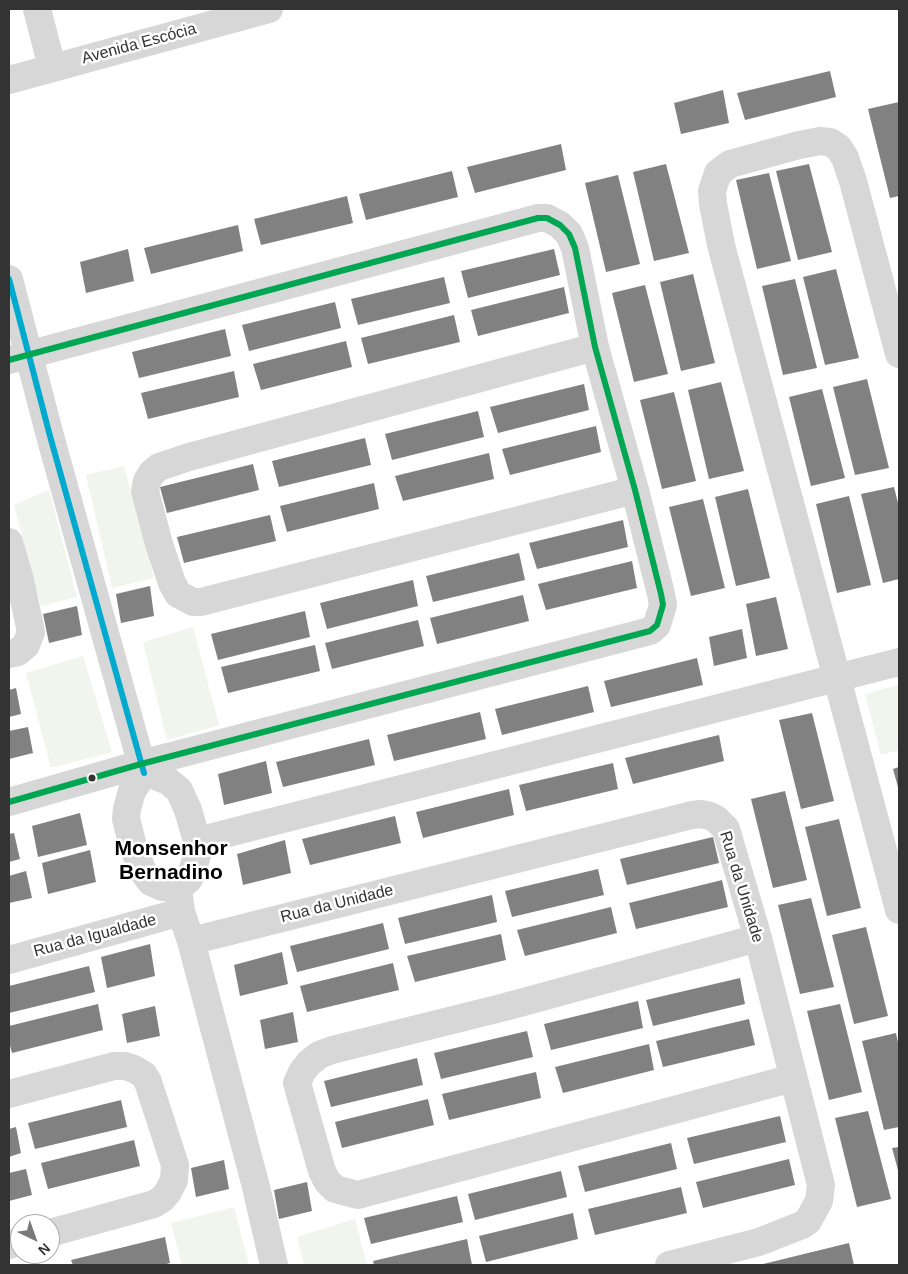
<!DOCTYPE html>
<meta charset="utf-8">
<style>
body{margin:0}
#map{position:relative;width:908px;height:1274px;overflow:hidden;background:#fff;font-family:Helvetica,sans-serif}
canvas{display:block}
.frame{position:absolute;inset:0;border:10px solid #333;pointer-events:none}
.north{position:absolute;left:10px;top:1214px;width:50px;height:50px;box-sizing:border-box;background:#fff;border:1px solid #adadad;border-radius:50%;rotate:138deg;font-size:14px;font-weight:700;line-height:20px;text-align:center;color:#333}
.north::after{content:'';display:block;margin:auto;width:18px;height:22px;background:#7a7a7a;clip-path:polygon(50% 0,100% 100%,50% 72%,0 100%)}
</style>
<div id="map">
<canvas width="908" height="1274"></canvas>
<div class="frame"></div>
<div class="north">N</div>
</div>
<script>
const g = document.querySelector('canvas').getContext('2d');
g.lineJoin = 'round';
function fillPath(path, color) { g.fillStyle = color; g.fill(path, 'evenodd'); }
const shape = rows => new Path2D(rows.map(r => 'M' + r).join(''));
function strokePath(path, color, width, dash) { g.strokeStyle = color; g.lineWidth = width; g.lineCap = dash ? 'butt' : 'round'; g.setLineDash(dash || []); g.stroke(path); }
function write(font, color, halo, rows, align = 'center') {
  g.font = font + ' Helvetica,sans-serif'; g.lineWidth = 5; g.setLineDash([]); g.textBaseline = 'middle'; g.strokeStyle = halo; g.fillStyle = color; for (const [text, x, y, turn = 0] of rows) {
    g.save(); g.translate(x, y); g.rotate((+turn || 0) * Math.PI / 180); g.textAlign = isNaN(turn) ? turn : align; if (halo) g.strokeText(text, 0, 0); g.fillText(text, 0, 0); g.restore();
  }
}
fillPath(shape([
 [124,466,154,578,112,588,86,475],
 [49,490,77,597,41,606,14,505],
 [193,627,219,725,167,740,143,642],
 [83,656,112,752,51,768,26,673],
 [899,685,899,750,881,755,865,694],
 [234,1207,249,1265,182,1265,171,1223],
 [355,1219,367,1265,304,1265,297,1237]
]), '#f1f5ed');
fillPath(shape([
 [830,71,836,97,745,120,737,93],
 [723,90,729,123,681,134,674,103],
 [899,102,899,196,890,198,868,109],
 [561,144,566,170,475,193,467,167],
 [666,164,689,253,654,261,633,172],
 [809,164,832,252,798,260,776,171],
 [452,171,458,197,366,220,359,194],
 [769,173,791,261,757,269,736,180],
 [618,175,640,264,606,272,585,183],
 [347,196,353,223,261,245,254,219],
 [238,225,243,251,151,274,144,248],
 [128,249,134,281,86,293,80,262],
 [554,249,560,275,468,298,461,271],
 [836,269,859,358,825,365,803,277],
 [693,274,715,363,681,371,660,282],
 [444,277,450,303,358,325,351,299],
 [795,279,817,368,783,375,762,286],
 [645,285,668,374,634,382,612,293],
 [564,287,569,313,478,336,471,310],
 [335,302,341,328,249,351,242,325],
 [454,315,460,342,368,364,361,338],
 [225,329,231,356,139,378,132,352],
 [346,341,352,367,261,390,253,364],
 [234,371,239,397,148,419,141,393],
 [867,379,889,468,855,475,833,387],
 [721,382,744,471,709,479,688,390],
 [584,384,589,410,498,433,490,407],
 [822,389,845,478,811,486,789,397],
 [674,392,696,481,662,489,640,400],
 [478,411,484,437,392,460,385,434],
 [596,426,601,452,510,475,502,449],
 [365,438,371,465,279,487,272,461],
 [489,453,494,479,403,501,395,476],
 [253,464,259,490,167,513,160,487],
 [374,483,379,509,287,532,280,506],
 [894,487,899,507,899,579,883,583,861,494],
 [748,489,770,578,736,586,715,497],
 [849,496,871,585,837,593,816,504],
 [703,499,725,588,691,596,669,507],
 [270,515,276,541,184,563,177,537],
 [623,520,628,547,537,569,529,543],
 [519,553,525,580,433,602,426,576],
 [632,561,637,588,546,610,538,584],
 [413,580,418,606,327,629,320,603],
 [150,586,154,616,121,623,116,594],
 [523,595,529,621,437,644,430,618],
 [776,597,788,649,756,656,746,604],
 [77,606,82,635,49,643,43,614],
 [305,611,310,637,218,660,211,634],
 [418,620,424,646,332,669,325,643],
 [742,629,747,658,714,666,709,637],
 [315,645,320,671,228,693,221,667],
 [697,658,703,685,611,707,604,681],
 [588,686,594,712,502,735,495,709],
 [16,688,21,714,9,717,9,690],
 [480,712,486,739,394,761,387,735],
 [812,713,834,801,801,809,779,720],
 [28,727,33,753,9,759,9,731],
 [719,735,724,761,633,784,625,758],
 [369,739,375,765,283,787,276,762],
 [266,761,272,793,224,805,218,774],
 [613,763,618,789,526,811,519,785],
 [899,767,899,791,893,769],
 [509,789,514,815,423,838,416,812],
 [785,791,807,880,773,888,751,799],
 [80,813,87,845,38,857,32,826],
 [395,816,401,843,310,865,302,839],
 [839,819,861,908,827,916,805,827],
 [14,833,20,859,9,862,9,834],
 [713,837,719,863,627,885,620,859],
 [285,840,291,873,243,885,237,854],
 [90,850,96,882,48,894,42,863],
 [598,869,604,895,512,917,505,891],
 [26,871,32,898,9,903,9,876],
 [722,880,728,907,636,929,629,903],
 [492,895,497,922,405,944,398,918],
 [811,898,834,987,800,994,778,905],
 [611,907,617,933,525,956,517,930],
 [383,923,389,949,297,972,290,946],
 [866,927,888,1016,854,1024,832,935],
 [501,934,506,960,415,982,407,956],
 [150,944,155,976,107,988,101,957],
 [282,952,288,984,240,996,234,965],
 [393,963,399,990,307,1012,300,986],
 [89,966,95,992,9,1013,9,986],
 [740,978,745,1004,653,1026,646,1000],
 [638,1001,643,1028,551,1050,544,1024],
 [98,1004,103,1030,12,1053,9,1042,9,1026],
 [840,1004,862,1092,829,1100,807,1011],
 [155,1006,160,1036,127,1043,122,1014],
 [293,1012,298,1042,265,1049,260,1020],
 [749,1019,755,1045,663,1067,656,1041],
 [527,1031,533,1057,441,1079,434,1053],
 [896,1033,899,1047,899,1127,884,1130,862,1041],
 [649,1044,654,1070,563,1093,555,1067],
 [417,1058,423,1085,331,1107,324,1081],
 [536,1072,541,1098,449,1120,442,1094],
 [428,1099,434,1125,342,1148,335,1122],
 [121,1100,127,1127,35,1149,28,1123],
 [868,1111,891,1199,857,1207,835,1118],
 [780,1116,786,1142,694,1164,687,1138],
 [16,1127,21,1153,9,1157,9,1129],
 [134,1140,140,1166,48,1189,41,1163],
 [671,1143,677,1169,585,1192,578,1166],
 [899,1147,899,1174,892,1148],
 [789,1159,795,1185,703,1208,696,1182],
 [224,1160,229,1189,196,1197,191,1168],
 [26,1169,32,1195,9,1201,9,1173],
 [561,1171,567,1197,475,1220,468,1194],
 [307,1182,312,1211,279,1219,274,1190],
 [681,1187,687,1213,595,1235,588,1209],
 [457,1196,463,1222,371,1244,364,1218],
 [573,1213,578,1239,486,1262,479,1236],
 [165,1237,170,1263,163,1265,73,1265,71,1260],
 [467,1239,472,1265,374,1265,373,1261],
 [849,1243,854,1265,759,1265]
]), '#818181');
strokePath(shape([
 [37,9,52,67],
 [9,80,269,9],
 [9,279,50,436,144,773],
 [595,347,189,457,159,467,152,473,147,481,145,491,159,544,172,583,178,594,193,602,201,602,635,490],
 [899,354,853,181,845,158,839,148,830,142,820,141,799,145,730,164,718,173,712,191,713,204,721,245,899,910],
 [9,360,538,218,547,218,560,225,569,234,575,248,595,347,635,490,661,594,663,605,657,625,650,631,141,764,9,802],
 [9,542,20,580,31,632,26,645,18,652,9,654],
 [144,773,151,774,168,781,179,790,188,810,197,841,198,852,191,875,188,880,178,888,162,887,151,882,142,870,133,846,126,819,127,809,132,791,144,773],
 [197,841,899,662],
 [178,888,181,912,191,941,256,1187,274,1265],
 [758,938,505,1007,332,1050,319,1055,309,1063,302,1072,297,1083,322,1171,327,1181,335,1189,358,1195,793,1078],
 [191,941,692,815,701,814,710,816,716,819,726,829,758,938,821,1185,819,1201,808,1221,802,1225,759,1242,669,1265],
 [9,960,181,912],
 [9,1094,114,1066,125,1066,134,1069,144,1075,148,1082,175,1165,174,1180,168,1192,162,1199,154,1204,50,1233],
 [9,1245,20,1241]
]), '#d7d7d7', 28);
strokePath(shape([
 [9,279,50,436,144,773]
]), '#00a9ce', 6);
strokePath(shape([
 [9,360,538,218,547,218,560,225,569,234,575,248,595,347,635,490,661,594,663,605,657,625,650,631,141,764,9,802]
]), '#00a651', 6);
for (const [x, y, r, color] of [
 [92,778,4.5,"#333"]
]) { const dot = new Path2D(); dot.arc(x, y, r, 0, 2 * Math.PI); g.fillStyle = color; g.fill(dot); strokePath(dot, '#fff', 2); }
write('16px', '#333', '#fff', [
 ["Avenida Escócia",139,44,-15],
 ["Rua da Unidade",741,887,73],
 ["Rua da Unidade",337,904,-14],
 ["Rua da Igualdade",95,936,-15]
]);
write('bold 21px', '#000', '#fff', [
 ["Monsenhor",171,849],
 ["Bernadino",171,873]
]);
</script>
